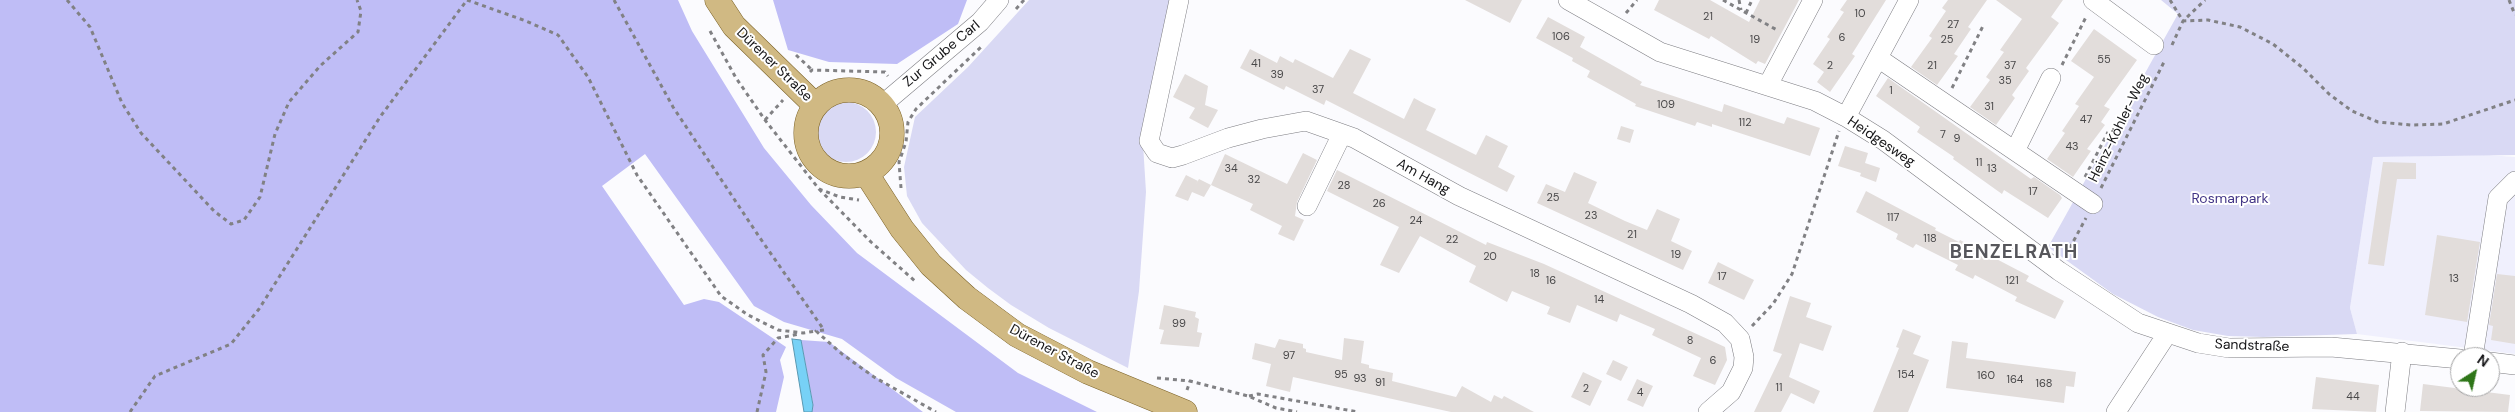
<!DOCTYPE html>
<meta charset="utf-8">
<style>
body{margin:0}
#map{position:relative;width:2515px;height:412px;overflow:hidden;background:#fbfbfe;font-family:"DM Sans",sans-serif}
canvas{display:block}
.north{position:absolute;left:2450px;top:347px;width:50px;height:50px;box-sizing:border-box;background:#fff;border:1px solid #a2a2a3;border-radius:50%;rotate:35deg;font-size:14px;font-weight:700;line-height:20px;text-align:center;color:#161618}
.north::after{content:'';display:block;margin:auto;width:18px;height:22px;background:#2f7619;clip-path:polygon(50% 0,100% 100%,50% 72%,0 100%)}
</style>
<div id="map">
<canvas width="2515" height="412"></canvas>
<div class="north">N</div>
</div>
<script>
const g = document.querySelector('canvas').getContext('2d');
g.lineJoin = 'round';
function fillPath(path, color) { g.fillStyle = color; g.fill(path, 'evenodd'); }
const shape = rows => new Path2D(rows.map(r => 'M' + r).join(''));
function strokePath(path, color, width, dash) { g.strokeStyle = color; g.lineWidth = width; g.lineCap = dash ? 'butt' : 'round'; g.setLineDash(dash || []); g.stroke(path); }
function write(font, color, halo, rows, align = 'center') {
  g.font = font + ' "DM Sans",sans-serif'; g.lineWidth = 4; g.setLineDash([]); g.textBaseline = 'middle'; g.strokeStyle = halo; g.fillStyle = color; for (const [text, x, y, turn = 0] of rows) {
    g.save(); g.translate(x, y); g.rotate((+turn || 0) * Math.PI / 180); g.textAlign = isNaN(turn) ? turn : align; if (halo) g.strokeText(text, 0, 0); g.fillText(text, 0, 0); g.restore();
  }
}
fillPath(shape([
 [2487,155,2515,157,2515,354,2357,334,2350,308,2373,157]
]), '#f0f0fd');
fillPath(shape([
 [1029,0,1173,0,1143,144,1146,192,1139,291,1128,368,1049,328,1011,305,988,288,966,270,922,223,907,196,904,167,915,117,968,67],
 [2161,0,2515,0,2515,155,2373,157,2350,308,2357,334,2263,337,2228,336,2193,330,2158,317,2113,294,2048,247,2178,14],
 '816 132a30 30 0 1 1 60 0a30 30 0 1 1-60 0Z'
]), '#d9d9f4');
fillPath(shape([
 [0,0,678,0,692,31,764,148,811,205,857,253,1018,373,1097,412,956,412,896,378,842,339,784,322,754,306,645,154,602,186,684,305,704,299,719,302,786,347,780,360,784,377,776,412,0,412],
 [773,0,967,0,958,24,897,64,829,62,788,50],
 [801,340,829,342,923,412,812,412,813,404]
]), '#bfbdf6');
const water = shape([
 [792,339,801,340,813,405,812,412,804,412,792,339]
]);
fillPath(water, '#77d1f6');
strokePath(water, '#5a99b3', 1);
fillPath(shape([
 [1465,0,1522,0,1510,23],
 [1659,0,1710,0,1749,22,1760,0,1799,0,1765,64,1758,61,1756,64,1711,36,1709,39,1654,10],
 [1847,0,1886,0,1852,54,1855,56,1830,92,1817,82,1824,72,1813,64,1830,39,1827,37,1844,12,1840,10],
 [1948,0,1987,0,1968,27,1971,29,1954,54,1958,56,1937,85,1911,67,1932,38,1929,36,1946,11,1942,8],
 [1996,0,2063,0,2051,17,2059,23,2026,68,2029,71,2012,95,2015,98,1996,125,1970,107,1990,80,1986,77,2004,52,2000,50,2022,19],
 [1548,17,1585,37,1580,47,1642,82,1640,85,1722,112,1724,104,1784,124,1787,117,1820,128,1810,156,1712,124,1712,127,1697,122,1695,126,1635,106,1636,104,1587,77,1590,71,1572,61,1573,58,1536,38],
 [2094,29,2137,60,2104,106,2110,109,2101,122,2105,125,2087,149,2091,151,2073,177,2047,159,2065,133,2062,131,2079,106,2075,104,2094,77,2071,61],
 [1250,49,1277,63,1280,56,1293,63,1295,59,1333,78,1350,49,1371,59,1353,93,1404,119,1414,98,1425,104,1436,109,1426,130,1476,155,1486,135,1508,146,1498,167,1515,176,1507,192,1326,100,1324,105,1286,86,1284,90,1240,68],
 [1185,74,1208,86,1205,105,1218,110,1208,128,1189,118,1195,108,1173,97],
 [1888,78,2031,179,2034,177,2060,195,2062,198,2048,218,2004,190,2002,194,1953,159,1954,157,1917,132,1920,127,1876,96],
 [1621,126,1634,130,1630,143,1617,139],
 [1845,146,1868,153,1865,163,1880,168,1876,182,1860,176,1861,173,1838,166],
 [1303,153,1317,160,1297,202,1295,216,1304,220,1294,241,1278,234,1282,226,1250,210,1253,204,1211,185,1225,154,1287,184],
 [2383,162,2416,163,2416,179,2397,179,2384,266,2368,264],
 [1337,170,1486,245,1487,242,1544,264,1725,347,1727,360,1715,385,1693,376,1701,358,1652,335,1655,329,1620,314,1617,322,1577,305,1570,323,1547,314,1550,307,1512,291,1507,302,1469,282,1476,266,1420,236,1399,273,1380,265,1399,227,1327,191],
 [1574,172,1597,182,1588,203,1625,221,1647,230,1657,209,1680,219,1671,241,1692,251,1683,270,1537,203,1546,184,1565,192],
 [1186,175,1198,181,1196,184,1199,179,1211,185,1204,197,1192,192,1188,201,1175,196],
 [1866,191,1936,228,1935,230,1959,242,1960,240,2029,276,2026,281,2064,301,2055,319,2015,301,2017,297,1975,275,1973,279,1955,270,1958,265,1916,244,1913,248,1896,239,1898,234,1856,212],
 [2437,235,2480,242,2467,322,2425,315],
 [1718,262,1754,280,1744,300,1708,283],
 [2497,274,2515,276,2515,344,2491,340,2493,326,2489,325],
 [1790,296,1811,303,1806,317,1832,326,1823,351,1800,343,1789,377,1820,391,1814,404,1791,393,1781,412,1754,412,1782,354,1773,351],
 [1164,305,1196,312,1195,317,1199,319,1197,332,1202,333,1199,347,1160,344,1164,330,1159,329],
 [1903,329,1921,336,1913,354,1929,360,1908,412,1873,412,1899,348,1896,347],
 [1344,338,1364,341,1361,363,1369,365,1369,368,1393,373,1392,381,1456,397,1462,386,1491,402,1494,395,1502,399,1504,396,1534,412,1451,412,1293,377,1290,392,1266,386,1271,364,1252,359,1255,343,1275,348,1279,339,1303,344,1303,348,1306,349,1306,352,1342,360],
 [1952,341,1968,343,1966,358,2076,372,2074,387,2066,386,2064,403,1946,388],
 [1613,360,1628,367,1621,381,1606,374],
 [1583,372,1602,381,1590,406,1571,397],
 [2316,377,2379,385,2376,412,2312,409],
 [1637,379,1653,386,1643,407,1627,400],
 [2423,384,2510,395,2508,412,2420,411]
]), '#e2dddb');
const minor = shape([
 [1179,0,1149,141,1157,153,1172,158,1183,155,1228,138,1262,129,1306,121,1354,138,1459,196,1691,304,1725,323,1740,339,1744,357,1743,368,1731,392,1708,412],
 [1568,0,1660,52,1815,101,1846,117,1883,140,2059,271,2138,323,2198,343,2229,348,2331,347,2460,359],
 [2093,0,2154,45],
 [1878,58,2093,204],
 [1768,85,1813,0],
 [882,105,980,22,999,0],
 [1846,117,1909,0],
 [2015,151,2051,78],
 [1307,206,1342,134],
 [2473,357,2498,198,2515,181],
 [2490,362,2515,365],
 [2116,412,2167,334],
 [2395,412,2402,352]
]);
const major = shape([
 [717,0,734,26,815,105],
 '806 133a43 43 0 1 1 86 0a43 43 0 1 1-86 0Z',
 [866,173,902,229,931,265,967,298,1017,335,1088,372,1185,412]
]);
strokePath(minor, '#7d7d82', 20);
strokePath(major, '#7b6228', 25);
strokePath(shape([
 [67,0,90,27,122,103,141,133,214,211,231,224,244,220,260,197,275,134,289,102,320,66,358,32,361,11,357,0],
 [467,0,526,21,558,35,588,77,637,175,721,296,748,315,778,330,803,333,816,331],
 [614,0,673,107,760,238,824,330],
 [1723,0,1777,30],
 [1739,0,1741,10],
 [2170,0,2183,21,2208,20,2240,27,2273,44,2303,68,2329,94,2352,111,2378,122,2411,125,2443,124,2515,100],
 [2509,0,2515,15],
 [1016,9,1024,0],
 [1626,13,1637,0],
 [1746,13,1752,0],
 [710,31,736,78,765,120,819,189,840,197,859,200],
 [2172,45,2183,21,2205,0],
 [796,55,812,70],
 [2062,65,2086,17],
 [810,72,812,70,885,72,888,76],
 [1952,88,1984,24],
 [765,120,783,100],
 [2085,177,2108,132],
 [901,188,899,162,906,142,908,122,916,109,981,47],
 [2101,188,2165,60],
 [819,189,871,242,916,282],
 [2066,255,2086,218],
 [1752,326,1773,304,1792,274,1839,131],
 [824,330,816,331,842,354,874,377,936,412],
 [1157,378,1190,381,1248,396,1276,408,1297,412],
 [1187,390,1190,381],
 [1249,396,1258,394,1358,412],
 [130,412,155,376,231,344,259,309,380,117,467,0],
 [757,412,766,372,763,355,778,338,800,334]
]), '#818184', 3, [4, 4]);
strokePath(minor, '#fff', 19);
strokePath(major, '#d0b983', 24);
write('11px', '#494849', null, [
 ["10",1860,14],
 ["21",1708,17],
 ["27",1953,25],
 ["106",1561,37],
 ["6",1842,38],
 ["19",1755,40],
 ["25",1947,40],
 ["55",2104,60],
 ["41",1256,64],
 ["2",1830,66],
 ["21",1932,66],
 ["37",2010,66],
 ["39",1277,75],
 ["35",2005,81],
 ["37",1318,90],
 ["1",1891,91],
 ["109",1666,105],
 ["31",1989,107],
 ["47",2086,120],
 ["112",1745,123],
 ["7",1943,135],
 ["9",1957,139],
 ["43",2072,147],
 ["11",1979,163],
 ["34",1231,169],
 ["13",1992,169],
 ["32",1254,180],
 ["28",1344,186],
 ["17",2033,192],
 ["25",1553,198],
 ["26",1379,204],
 ["23",1591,216],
 ["117",1893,218],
 ["24",1416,221],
 ["21",1632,235],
 ["118",1930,239],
 ["22",1452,240],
 ["19",1676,255],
 ["20",1490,257],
 ["18",1535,274],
 ["17",1722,277],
 ["13",2454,279],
 ["16",1551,281],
 ["121",2012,281],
 ["14",1599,300],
 ["99",1179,324],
 ["8",1690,341],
 ["97",1289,356],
 ["6",1713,361],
 ["95",1341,375],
 ["154",1906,375],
 ["160",1986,376],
 ["93",1360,379],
 ["164",2015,380],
 ["91",1380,383],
 ["168",2044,384],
 ["11",1779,388],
 ["2",1586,389],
 ["4",1640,393],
 ["44",2353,397]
]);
write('14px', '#161618', '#fff', [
 ["Zur Grube Carl",942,54,-40],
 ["Dürener Straße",774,65,44],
 ["Heinz-Köhler-Weg",2119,128,-64],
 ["Heidgesweg",1881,142,34],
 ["Am Hang",1423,177,29],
 ["Sandstraße",2252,346,2],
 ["Dürener Straße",1054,352,28]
]);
write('14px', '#423586', '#fff', [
 ["Rosmarpark",2230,199]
]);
g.letterSpacing = '1px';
write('bold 19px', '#56565b', '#fff', [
 ["BENZELRATH",2014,253]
]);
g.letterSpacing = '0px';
</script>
